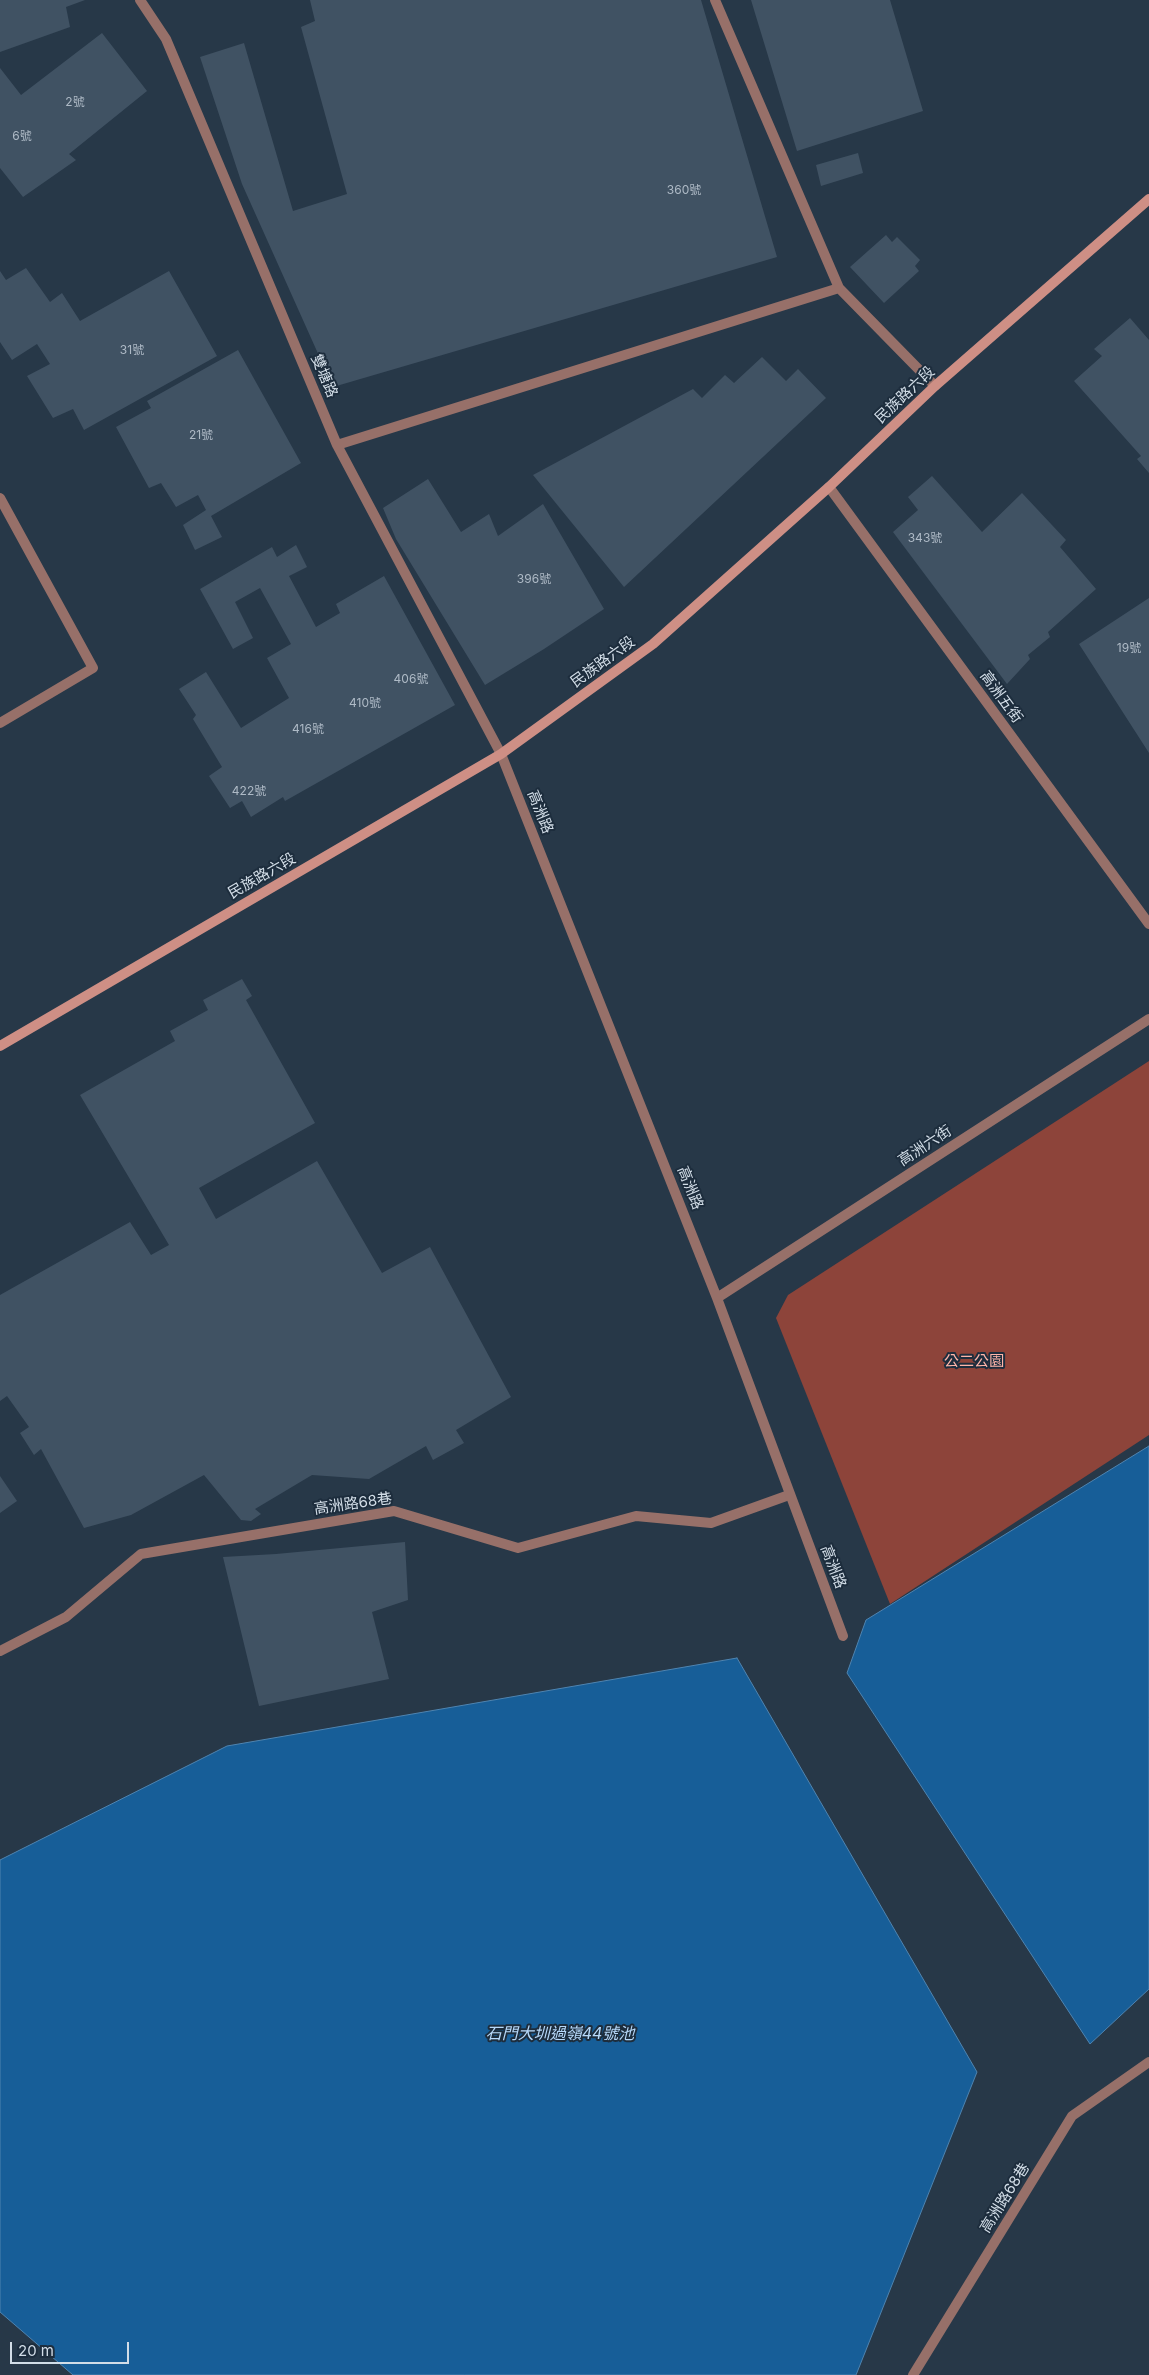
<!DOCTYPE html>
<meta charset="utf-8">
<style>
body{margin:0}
#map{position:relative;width:1149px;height:2375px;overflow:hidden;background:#273848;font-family:Inter,sans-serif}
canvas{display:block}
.scale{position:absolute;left:10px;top:2342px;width:119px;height:22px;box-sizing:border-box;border:2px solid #d2dde7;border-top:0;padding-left:6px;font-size:15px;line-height:18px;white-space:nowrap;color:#d2dde7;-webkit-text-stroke:4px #1d2d3d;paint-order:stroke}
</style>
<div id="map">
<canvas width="1149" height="2375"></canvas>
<div class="scale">20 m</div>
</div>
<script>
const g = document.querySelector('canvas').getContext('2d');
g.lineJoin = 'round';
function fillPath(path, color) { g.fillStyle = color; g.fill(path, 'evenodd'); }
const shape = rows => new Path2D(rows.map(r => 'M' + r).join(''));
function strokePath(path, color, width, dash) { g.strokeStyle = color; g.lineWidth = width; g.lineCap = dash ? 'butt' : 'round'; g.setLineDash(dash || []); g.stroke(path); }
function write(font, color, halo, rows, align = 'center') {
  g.font = font + ' Inter,"Noto Sans TC",sans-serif'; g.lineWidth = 4; g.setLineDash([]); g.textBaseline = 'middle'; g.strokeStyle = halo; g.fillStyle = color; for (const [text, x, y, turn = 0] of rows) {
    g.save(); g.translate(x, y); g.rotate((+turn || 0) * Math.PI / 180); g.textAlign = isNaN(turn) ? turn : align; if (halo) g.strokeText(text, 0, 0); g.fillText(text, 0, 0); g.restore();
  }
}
fillPath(shape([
 [1149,1061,1149,1435,890,1604,776,1318,788,1295]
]), '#8d443a');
const water = shape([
 [1149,1446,1149,1989,1090,2044,847,1673,866,1620,1149,1446],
 [737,1658,977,2072,856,2375,73,2375,0,2312,0,1860,227,1746,737,1658]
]);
fillPath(water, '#175e98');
strokePath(water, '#4f84b0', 1);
fillPath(shape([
 [0,0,85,0,66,7,70,27,0,52],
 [310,0,701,0,777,257,333,387,242,184,200,57,244,43,293,211,347,194,301,27,315,21],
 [751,0,890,0,923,111,797,151],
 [102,33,147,91,69,154,76,160,23,197,0,168,0,68,21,95],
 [858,153,863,173,821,186,816,165],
 [886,235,892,242,897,237,920,260,915,266,919,271,884,303,850,267],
 [26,268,50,302,62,293,80,321,169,271,217,356,84,430,73,409,53,418,27,376,50,364,37,344,12,360,0,342,0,271,6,280],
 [1130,318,1149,340,1149,473,1137,459,1141,456,1074,381,1102,356,1094,349],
 [238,350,301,463,211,516,222,537,195,550,183,525,206,510,198,495,176,507,161,483,149,488,116,427,151,408,147,401],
 [762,357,786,381,798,369,826,398,624,587,533,475,693,389,702,398,725,375,734,383],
 [932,476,982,532,1022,493,1066,540,1060,547,1096,589,1048,632,1050,637,1028,655,1030,659,1007,684,893,532,918,510,908,497],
 [428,479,461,532,489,514,498,536,543,504,604,609,544,649,485,685,396,539,383,508],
 [296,545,307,567,289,576,316,627,340,613,336,604,384,576,455,705,285,801,283,797,251,817,242,801,230,808,209,776,222,767,193,719,196,715,179,689,206,672,241,728,289,698,267,658,291,644,260,588,235,602,253,638,233,649,200,589,272,547,277,557],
 [1149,598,1149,753,1079,644],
 [242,979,252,996,246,1000,315,1123,199,1188,216,1219,317,1161,382,1273,430,1247,511,1397,456,1430,464,1443,433,1460,426,1446,369,1479,312,1475,255,1509,261,1514,251,1521,241,1520,204,1475,131,1515,84,1528,41,1449,34,1455,20,1433,29,1427,7,1396,0,1401,0,1295,130,1222,151,1255,169,1245,80,1095,175,1041,170,1031,208,1010,203,1000],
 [0,1476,17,1501,0,1513],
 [405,1542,408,1600,372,1612,389,1679,259,1706,223,1557,276,1554]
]), '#405263');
strokePath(shape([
 [140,0,166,39,337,445,501,754],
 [715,0,839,288,935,386],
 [337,445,839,288],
 [0,498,93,668,0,723],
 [0,1651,66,1617,141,1554,394,1511,518,1548,636,1516,711,1523,789,1495],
 [913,2375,1072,2116,1149,2062]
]), '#977069', 10);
strokePath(shape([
 [829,487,1149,924],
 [501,754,717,1298,843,1636],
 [717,1298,1149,1019]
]), '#977069', 10);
strokePath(shape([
 [0,1046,501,754,653,644,829,487,935,386,1149,199]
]), '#ce8f85', 10);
write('12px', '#aebac6', null, [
 ["2號",75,102],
 ["6號",22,136],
 ["360號",684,190],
 ["31號",132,350],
 ["21號",201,435],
 ["343號",925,538],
 ["396號",534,579],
 ["19號",1129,648],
 ["406號",411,679],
 ["410號",365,703],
 ["416號",308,729],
 ["422號",249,791]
]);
write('15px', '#d2dde7', '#1d2d3d', [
 ["雙塘路",324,376,67],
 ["民族路六段",905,395,-43],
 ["民族路六段",603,662,-36],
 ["高洲五街",1001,697,54],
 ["高洲路",540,812,68],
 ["民族路六段",262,876,-30],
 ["高洲六街",925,1146,-33],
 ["高洲路",690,1188,68],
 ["高洲路68巷",353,1504,-8],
 ["高洲路",833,1567,69],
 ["高洲路68巷",1005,2198,-58]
]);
write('15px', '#feb5a9', '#1d2d3d', [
 ["公二公園",974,1361]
]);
write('italic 16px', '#b6d8f9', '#1d2d3d', [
 ["石門大圳過嶺44號池",560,2034]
]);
</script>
